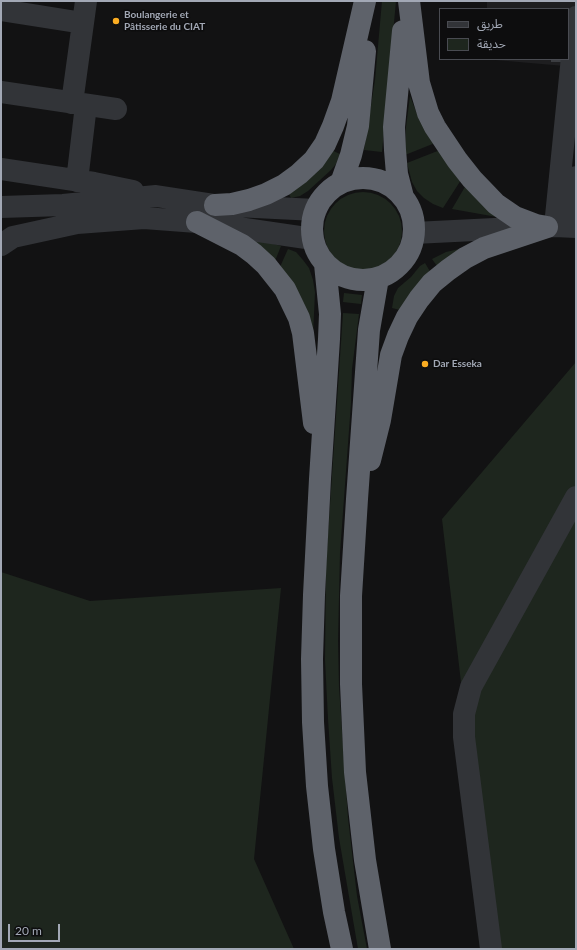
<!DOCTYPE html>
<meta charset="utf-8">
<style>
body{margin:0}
#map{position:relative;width:577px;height:950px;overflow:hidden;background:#121213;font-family:Lato,"Noto Sans Arabic",sans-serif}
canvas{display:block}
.frame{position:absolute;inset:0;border:2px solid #a2a8b5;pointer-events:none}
.legend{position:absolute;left:439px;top:8px;width:130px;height:52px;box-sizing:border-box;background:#0d0d0e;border:1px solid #494b51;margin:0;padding:5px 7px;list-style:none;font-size:12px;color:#a2a8b5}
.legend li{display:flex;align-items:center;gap:8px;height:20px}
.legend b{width:20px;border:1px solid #494b51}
.scale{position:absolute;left:8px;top:924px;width:52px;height:18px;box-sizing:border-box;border:2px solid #a2a8b5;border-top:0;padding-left:5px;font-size:12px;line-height:14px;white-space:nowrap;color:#a2a8b5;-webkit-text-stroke:3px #0d0d0e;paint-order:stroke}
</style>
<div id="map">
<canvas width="577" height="950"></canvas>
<div class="frame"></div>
<ul class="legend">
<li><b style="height:5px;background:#323438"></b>طريق</li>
<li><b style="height:11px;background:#1e261e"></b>حديقة</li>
</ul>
<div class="scale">20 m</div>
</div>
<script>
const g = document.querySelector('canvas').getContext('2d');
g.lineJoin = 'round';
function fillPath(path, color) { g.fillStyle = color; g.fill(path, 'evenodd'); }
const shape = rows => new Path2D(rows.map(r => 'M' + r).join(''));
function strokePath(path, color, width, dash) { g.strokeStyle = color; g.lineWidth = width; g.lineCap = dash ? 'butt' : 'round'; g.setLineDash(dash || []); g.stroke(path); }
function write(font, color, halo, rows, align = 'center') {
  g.font = font + ' Lato,sans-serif'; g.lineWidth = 3; g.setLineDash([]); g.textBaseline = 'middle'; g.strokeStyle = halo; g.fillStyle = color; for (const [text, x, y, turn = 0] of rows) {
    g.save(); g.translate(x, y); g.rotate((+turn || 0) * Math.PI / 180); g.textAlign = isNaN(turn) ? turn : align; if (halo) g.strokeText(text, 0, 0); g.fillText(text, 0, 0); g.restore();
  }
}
fillPath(shape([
 [487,1,576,1,576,67,484,59,568,59,568,9,487,9]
]), '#1e1e20');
fillPath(shape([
 [382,1,396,1,382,152,364,150,375,80],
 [410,96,417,114,435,143,405,155,406,127],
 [329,149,340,154,336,164,331,170,308,191,300,196,291,198,288,192],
 [440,150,461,180,443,208,433,204,424,198,417,191,412,182,407,163],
 [466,185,497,217,452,209],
 '324 231a39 39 0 1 1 78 0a39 39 0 1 1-78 0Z',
 [235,234,281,246,275,261],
 [468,247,437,266,432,259,446,252],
 [288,249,296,252,303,260,309,268,313,280,315,292,313,336,280,267],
 [425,263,431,273,400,310,392,308,394,296,398,288,411,277,420,266],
 [344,293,362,295,361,304,343,302],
 [343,313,359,314,352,369,351,403,340,553,338,641,339,687,348,818,357,896,367,949,358,949,339,838,332,778,328,719,325,660,326,564],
 [576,362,576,949,492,949,442,519],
 [1,572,90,601,281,588,254,859,294,949,1,949]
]), '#1e261e');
fillPath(shape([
 [551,59,566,59,566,62,551,62]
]), '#3b3d41');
strokePath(shape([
 [1,10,83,23],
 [1,92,116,109],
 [72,103,86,1],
 [1,169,94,183,133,191],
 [77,181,86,105],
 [1,207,63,205,156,196,215,205,316,210],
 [555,226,576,17],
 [573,227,576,177],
 [414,233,555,226,576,227],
 [1,245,13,237,77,223,144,218,197,222,313,239],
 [491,949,464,737,464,714,471,687,576,497]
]), '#323438', 22);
strokePath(shape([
 [409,1,419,83,428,113,435,127,457,160,472,179,496,204,515,217,536,225,547,227],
 '312 229a51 51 0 1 1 102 0a51 51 0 1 1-102 0Z',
 [341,183,351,155,358,126,365,51],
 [403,197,397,174,395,150,394,127,403,31],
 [215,205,232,204,249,200,266,194,284,185,299,174,314,160,325,144,333,126,342,101,365,1],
 [197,222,242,245,254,254,266,265,285,289,299,318,303,333,314,423],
 [325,264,330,314,329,339,320,479,314,595,312,659,313,722,317,786,324,849,334,912,342,949],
 [378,278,369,330,357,499,351,596,351,684,355,772,365,860,380,949],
 [370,460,380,420,391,355,398,336,407,317,419,299,432,283,448,270,465,258,484,248,547,227]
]), '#5e626a', 22);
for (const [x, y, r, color] of [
 [116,21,4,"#fbad22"],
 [425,364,4,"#fbad22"]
]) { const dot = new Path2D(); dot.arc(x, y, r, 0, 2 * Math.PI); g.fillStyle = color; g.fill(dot); strokePath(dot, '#0d0d0e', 1.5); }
write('bold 10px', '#a2a8b5', '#0d0d0e', [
 ["Boulangerie et",124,15],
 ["Pâtisserie du CIAT",124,27],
 ["Dar Esseka",433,364]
], 'left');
</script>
